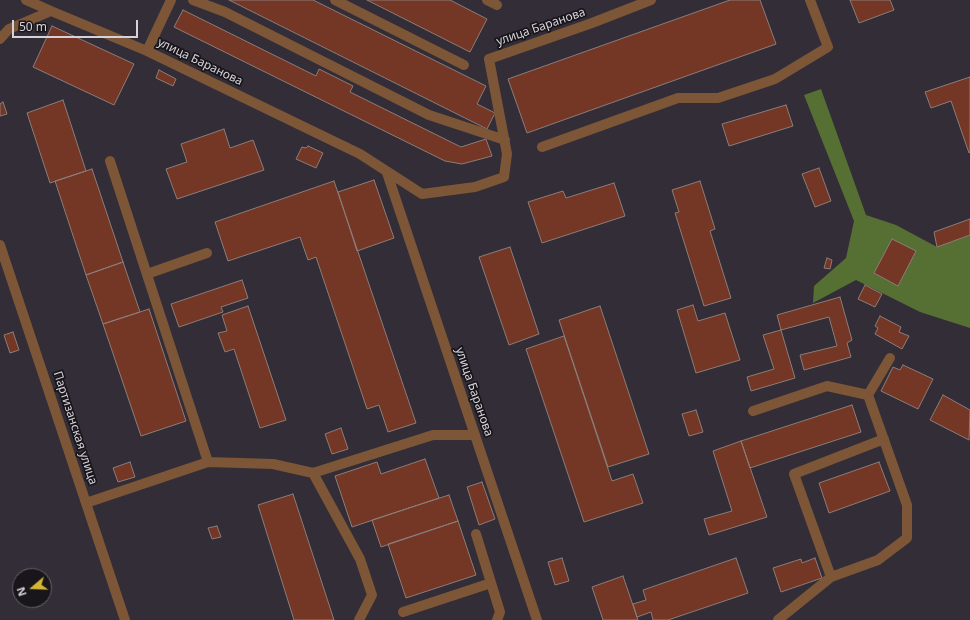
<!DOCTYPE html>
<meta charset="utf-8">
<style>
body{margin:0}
#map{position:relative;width:970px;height:620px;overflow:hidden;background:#322d37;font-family:"Noto Sans",sans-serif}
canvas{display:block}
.north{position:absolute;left:12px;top:568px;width:40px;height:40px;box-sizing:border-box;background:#18161b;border:1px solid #646167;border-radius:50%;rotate:251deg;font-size:11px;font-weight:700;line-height:16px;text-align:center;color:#d5d2d8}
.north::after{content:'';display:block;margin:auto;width:14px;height:18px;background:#d3b635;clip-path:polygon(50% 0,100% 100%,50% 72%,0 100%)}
.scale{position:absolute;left:12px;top:20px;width:126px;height:18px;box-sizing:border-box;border:2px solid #d5d2d8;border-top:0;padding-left:5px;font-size:12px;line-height:14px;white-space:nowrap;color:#d5d2d8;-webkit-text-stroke:3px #18161b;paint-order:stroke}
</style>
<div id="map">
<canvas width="970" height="620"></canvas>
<div class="north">N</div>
<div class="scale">50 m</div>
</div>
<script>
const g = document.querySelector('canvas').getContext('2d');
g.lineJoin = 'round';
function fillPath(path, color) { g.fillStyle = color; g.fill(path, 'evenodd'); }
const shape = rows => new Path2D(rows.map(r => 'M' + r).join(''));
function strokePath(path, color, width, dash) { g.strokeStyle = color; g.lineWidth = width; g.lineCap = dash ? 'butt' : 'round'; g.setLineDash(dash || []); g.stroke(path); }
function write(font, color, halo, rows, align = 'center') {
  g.font = font + ' "Noto Sans",sans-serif'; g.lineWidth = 3.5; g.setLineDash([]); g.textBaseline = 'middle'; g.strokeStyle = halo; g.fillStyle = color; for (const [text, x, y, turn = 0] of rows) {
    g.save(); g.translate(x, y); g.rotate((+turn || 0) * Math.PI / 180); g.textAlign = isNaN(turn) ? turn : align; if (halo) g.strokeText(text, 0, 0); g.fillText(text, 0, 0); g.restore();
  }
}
fillPath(shape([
 [821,89,866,215,896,225,937,247,970,235,970,328,920,312,856,280,813,303,814,286,846,258,854,221,804,95]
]), '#567034');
const building = shape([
 [229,0,313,0,486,86,477,104,495,113,487,129,229,0],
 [367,0,450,0,487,19,470,52,367,0],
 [730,0,760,0,776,44,527,133,508,79,730,0],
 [850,0,890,0,894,10,859,23,850,0],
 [183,10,316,76,319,69,353,86,350,92,461,147,486,139,492,156,462,164,445,161,174,27,183,10],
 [52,26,134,64,114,105,33,67,52,26],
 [159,70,176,79,173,86,156,78,159,70],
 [970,77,970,152,969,153,951,101,931,108,925,92,970,77],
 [63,100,86,171,50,183,27,113,63,100],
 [3,102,7,114,0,116,0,104,3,102],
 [786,105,793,126,729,146,722,124,786,105],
 [224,129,230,148,253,140,264,170,177,199,166,169,187,162,181,144,224,129],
 [308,146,323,153,316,168,296,159,302,147,306,148,308,146],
 [819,168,831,201,815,207,802,174,819,168],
 [92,169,123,262,86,275,55,181,92,169],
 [374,180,394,238,357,251,338,192,374,180],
 [334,181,416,423,388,432,379,405,367,409,316,257,308,260,300,237,228,261,215,222,334,181],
 [700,181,715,229,710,231,731,298,704,306,675,213,679,212,672,190,700,181],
 [614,183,625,216,542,243,528,202,563,191,566,198,614,183],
 [970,219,970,235,937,247,934,232,970,219],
 [892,239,916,251,898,286,874,273,892,239],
 [510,247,539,334,509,345,479,257,510,247],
 [827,258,832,260,830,269,824,268,827,258],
 [123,262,140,312,103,324,86,275,123,262],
 [242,280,248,298,221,307,223,312,179,327,171,304,242,280],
 [865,285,882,294,875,307,858,299,865,285],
 [840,297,852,340,847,343,851,357,804,370,800,355,837,346,829,317,781,330,777,315,840,297],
 [693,305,698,321,725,313,740,360,696,373,677,310,693,305],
 [248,306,286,420,260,428,234,349,225,352,218,333,227,331,222,315,248,306],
 [600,306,649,454,608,467,559,320,600,306],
 [149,309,186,421,141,436,103,324,149,309],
 [880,316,901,327,899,332,909,336,902,349,875,334,878,328,875,326,880,316],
 [781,330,795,378,751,391,747,377,774,369,763,335,781,330],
 [13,332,19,350,10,353,4,335,13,332],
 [564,336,612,481,633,474,643,503,584,522,526,349,564,336],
 [903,365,933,379,918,409,881,391,893,367,900,370,903,365],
 [943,395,970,410,969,440,930,420,943,395],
 [852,405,861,432,750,468,741,441,852,405],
 [696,410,703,432,689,436,682,414,696,410],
 [341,428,348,449,332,454,325,434,341,428],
 [741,441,767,517,709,535,704,519,732,511,713,451,741,441],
 [425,459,439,498,352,527,335,476,377,462,381,474,425,459],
 [130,462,135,477,118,482,113,468,130,462],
 [879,462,890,491,829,513,819,483,879,462],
 [482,482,495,519,479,525,467,487,482,482],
 [293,494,334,620,294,620,258,505,293,494],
 [449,495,458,521,381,547,372,520,449,495],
 [458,521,476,575,406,598,388,544,458,521],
 [217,526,221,537,212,539,208,528,217,526],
 [562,558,569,581,555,585,548,562,562,558],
 [736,558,748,593,668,620,653,620,651,612,637,617,633,604,646,600,643,590,736,558],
 [815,558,822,578,781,592,773,568,801,559,802,563,815,558],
 [623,576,638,620,603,620,592,587,623,576]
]);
fillPath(building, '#743625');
strokePath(building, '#8c7d79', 1);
strokePath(shape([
 [26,0,51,11],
 [193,0,225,12,429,115,505,140],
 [335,0,464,65],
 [487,0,497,5],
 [0,39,9,29,51,11,147,51,360,154,422,194,475,187,504,177,507,154,489,59,592,23,651,0],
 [147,51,171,0],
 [542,147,678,98,718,98,775,79,828,47,810,0],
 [110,161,208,462],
 [387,173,537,620],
 [0,245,125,620],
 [147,274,207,253],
 [868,395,890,358],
 [753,411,827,386,868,395,907,505,907,538,878,560,831,577,778,620],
 [313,473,433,435,475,435],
 [86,503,208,462,273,464,313,473,360,559,372,595,359,620],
 [476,534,500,612,497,620],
 [831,577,794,474,884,439],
 [403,612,491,583]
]), '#7c5636', 10);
write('12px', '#d5d2d8', '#18161b', [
 ["улица Баранова",541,27,-19],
 ["улица Баранова",200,62,26],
 ["улица Баранова",474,392,71],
 ["Партизанская улица",75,428,72]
]);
</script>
